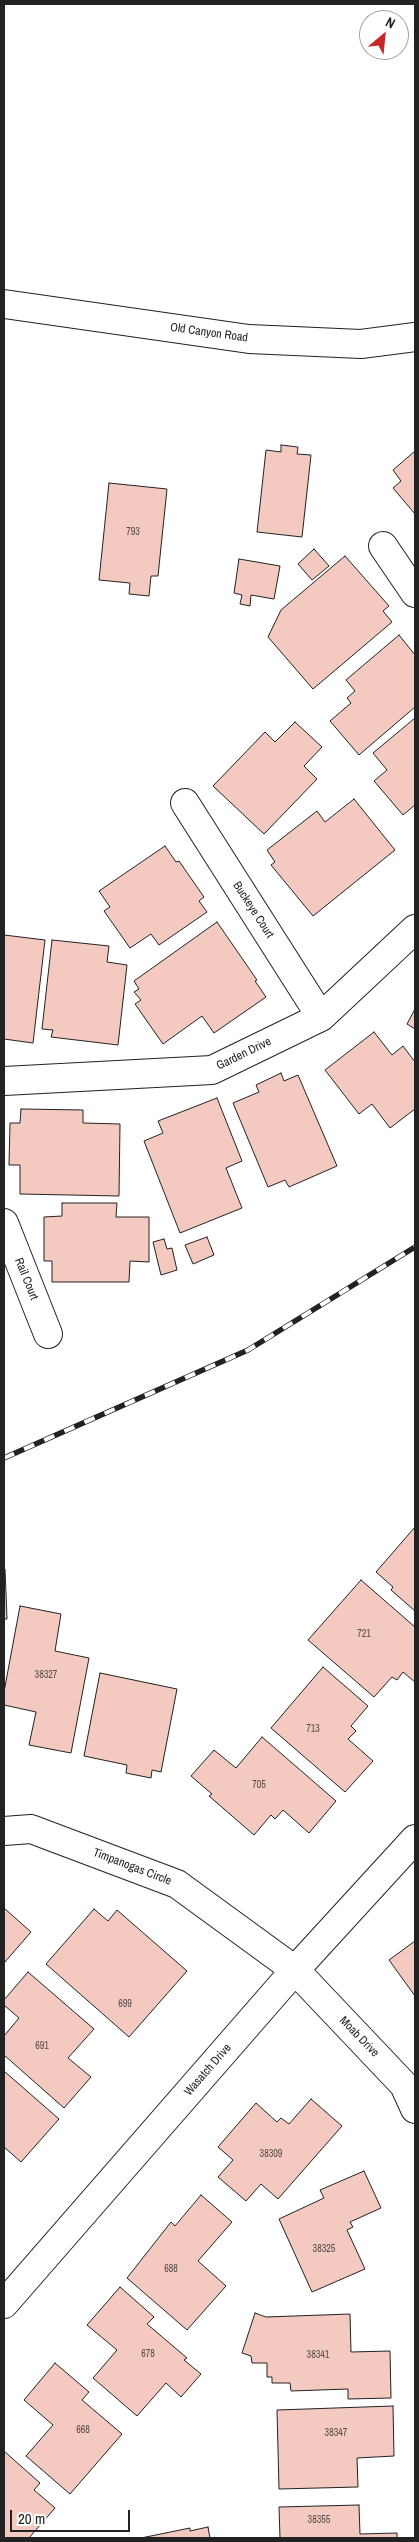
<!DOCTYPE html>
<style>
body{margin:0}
#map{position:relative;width:419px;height:2542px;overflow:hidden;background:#fff;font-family:"Archivo Narrow",sans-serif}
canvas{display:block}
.frame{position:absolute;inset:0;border:5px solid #222;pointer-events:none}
.north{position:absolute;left:359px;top:10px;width:50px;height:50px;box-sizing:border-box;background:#fff;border:1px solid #a7a7a7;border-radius:50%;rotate:28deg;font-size:14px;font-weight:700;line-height:20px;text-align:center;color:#222}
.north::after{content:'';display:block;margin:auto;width:18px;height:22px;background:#c62828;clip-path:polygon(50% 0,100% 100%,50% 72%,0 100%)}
.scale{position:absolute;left:10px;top:2510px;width:120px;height:22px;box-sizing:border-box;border:2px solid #222;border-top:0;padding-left:6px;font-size:15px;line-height:18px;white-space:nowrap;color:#222;-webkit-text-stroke:4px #fff;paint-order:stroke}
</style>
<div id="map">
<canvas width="419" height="2542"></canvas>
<div class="frame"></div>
<div class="north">N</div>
<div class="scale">20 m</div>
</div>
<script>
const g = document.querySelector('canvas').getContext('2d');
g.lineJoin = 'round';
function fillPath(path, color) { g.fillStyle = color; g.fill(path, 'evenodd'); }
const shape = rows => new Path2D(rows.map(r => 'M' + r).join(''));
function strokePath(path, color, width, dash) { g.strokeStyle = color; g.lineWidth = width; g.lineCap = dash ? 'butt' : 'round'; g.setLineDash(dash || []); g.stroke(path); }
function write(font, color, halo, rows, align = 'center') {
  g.font = font + ' "Archivo Narrow",sans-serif'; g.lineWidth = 4; g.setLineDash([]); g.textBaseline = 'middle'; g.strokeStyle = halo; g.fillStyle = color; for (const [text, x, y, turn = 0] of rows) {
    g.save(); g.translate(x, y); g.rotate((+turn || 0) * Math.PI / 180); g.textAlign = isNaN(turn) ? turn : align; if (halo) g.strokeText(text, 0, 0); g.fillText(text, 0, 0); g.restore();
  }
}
const building = shape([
 [281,445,298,447,297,454,311,455,302,537,257,532,266,450,281,452,281,445],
 [415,451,415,514,393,488,401,481,393,470,415,451],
 [109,483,167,489,158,576,151,576,149,596,129,594,130,583,99,580,109,483],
 [314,549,329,566,312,580,298,564,314,549],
 [345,556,389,606,383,611,392,622,313,689,268,637,281,610,345,556],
 [239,559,280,566,274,599,251,595,250,606,240,604,242,595,234,593,239,559],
 [399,635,415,655,415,707,359,755,330,721,351,703,347,698,355,691,346,680,399,635],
 [415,718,415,805,403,815,374,781,387,770,373,753,415,718],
 [295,722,322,747,304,766,317,779,264,834,213,786,265,732,275,742,295,722],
 [354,799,395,850,313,916,271,865,275,862,267,850,317,811,325,822,354,799],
 [165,846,176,862,179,861,204,897,199,901,207,912,159,945,151,934,130,948,104,911,110,907,99,891,165,846],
 [217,922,257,980,255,981,266,997,214,1033,202,1016,163,1044,135,1004,141,1000,134,992,139,989,134,981,217,922],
 [4,935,45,940,33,1043,4,1039,4,935],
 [52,940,109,946,107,962,127,965,118,1045,51,1037,53,1030,42,1029,52,940],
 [415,1009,415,1029,407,1024,415,1009],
 [374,1032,392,1055,403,1046,415,1062,415,1109,390,1128,372,1104,359,1114,325,1070,374,1032],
 [281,1073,284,1081,298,1075,337,1166,289,1187,285,1180,268,1187,233,1103,259,1092,256,1085,281,1073],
 [217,1098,242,1161,226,1168,242,1208,180,1233,144,1141,163,1133,158,1121,217,1098],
 [21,1109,83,1110,83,1123,120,1124,119,1196,20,1194,20,1165,9,1165,10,1123,20,1123,21,1109],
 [62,1203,117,1203,116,1217,149,1217,149,1262,130,1261,129,1282,52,1282,52,1261,44,1261,44,1217,62,1216,62,1203],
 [207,1237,214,1255,193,1264,185,1245,207,1237],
 [164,1239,167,1249,172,1248,177,1270,161,1275,153,1242,164,1239],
 [415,1527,415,1611,391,1590,393,1587,376,1572,415,1527],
 [4,1569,5,1569,7,1619,4,1619,4,1569],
 [361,1580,415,1627,415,1682,403,1672,397,1680,392,1677,374,1697,308,1640,361,1580],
 [20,1606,61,1614,55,1651,89,1658,71,1753,29,1745,36,1712,4,1705,4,1692,20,1606],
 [323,1667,368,1706,351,1726,356,1731,348,1739,373,1761,345,1792,271,1728,323,1667],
 [100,1673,177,1689,161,1772,152,1770,151,1778,126,1773,127,1765,84,1756,100,1673],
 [262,1737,336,1801,309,1833,283,1810,275,1819,271,1815,254,1835,209,1796,212,1794,191,1776,214,1750,236,1768,262,1737],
 [4,1908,31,1932,4,1963,4,1908],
 [94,1909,108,1921,117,1910,187,1971,129,2037,46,1964,94,1909],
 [415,1941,415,1996,389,1960,415,1941],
 [28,1972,94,2029,68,2058,91,2077,64,2108,4,2055,4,2036,19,2018,4,2005,4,2000,28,1972],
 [4,2071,59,2119,21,2162,4,2147,4,2071],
 [311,2099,342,2126,278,2199,261,2184,246,2201,218,2177,233,2160,218,2147,256,2103,277,2122,281,2118,289,2124,311,2099],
 [364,2171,381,2208,350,2222,353,2227,347,2230,365,2269,312,2292,279,2219,324,2198,320,2190,364,2171],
 [201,2195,232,2222,198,2261,226,2286,187,2330,127,2278,171,2222,175,2226,201,2195],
 [120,2287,154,2317,147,2324,187,2358,184,2360,201,2374,181,2397,166,2383,137,2416,93,2378,117,2350,87,2325,120,2287],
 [255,2313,266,2317,350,2314,351,2352,390,2351,391,2398,348,2399,348,2389,291,2391,290,2383,272,2383,272,2377,267,2377,267,2363,252,2363,251,2356,242,2353,255,2313],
 [55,2363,89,2392,82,2400,122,2434,70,2494,26,2456,53,2425,24,2400,55,2363],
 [393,2406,394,2456,357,2458,358,2487,279,2489,277,2410,393,2406],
 [4,2451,40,2483,34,2490,55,2508,29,2538,4,2538,4,2451],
 [359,2505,360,2534,397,2533,397,2538,280,2538,279,2507,359,2505],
 [208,2527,210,2538,141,2538,190,2528,190,2531,208,2527]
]);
fillPath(building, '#f3c9c0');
strokePath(building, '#222', 1);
const minor = shape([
 [4,304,249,339,361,344,415,337],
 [383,546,415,593],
 [185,803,321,1017],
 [4,1081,212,1070,321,1017,415,929],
 [4,1223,48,1334],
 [4,1831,31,1829,177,1884,295,1970,404,2085,415,2109],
 [4,2304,295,1970,415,1839]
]);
strokePath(minor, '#222', 30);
strokePath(minor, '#fff', 28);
const rail = shape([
 [4,1458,248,1350,415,1247]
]);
strokePath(rail, '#222', 5.5);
strokePath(rail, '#fff', 4, [11]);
write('10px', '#564c4a', null, [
 ["793",133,532],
 ["721",364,1634],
 ["38327",46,1675],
 ["713",313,1729],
 ["705",259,1785],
 ["699",125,2004],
 ["691",42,2046],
 ["38309",271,2154],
 ["38325",324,2249],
 ["688",171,2269],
 ["678",148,2354],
 ["38341",318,2355],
 ["668",83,2430],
 ["38347",336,2433],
 ["38355",319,2520]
]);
write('12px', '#222', '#fff', [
 ["Old Canyon Road",209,333,8],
 ["Buckeye Court",253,910,57],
 ["Garden Drive",244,1054,-26],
 ["Rail Court",26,1279,68],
 ["Timpanogas Circle",132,1867,21],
 ["Moab Drive",359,2037,46],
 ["Wasatch Drive",208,2070,-49]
]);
</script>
